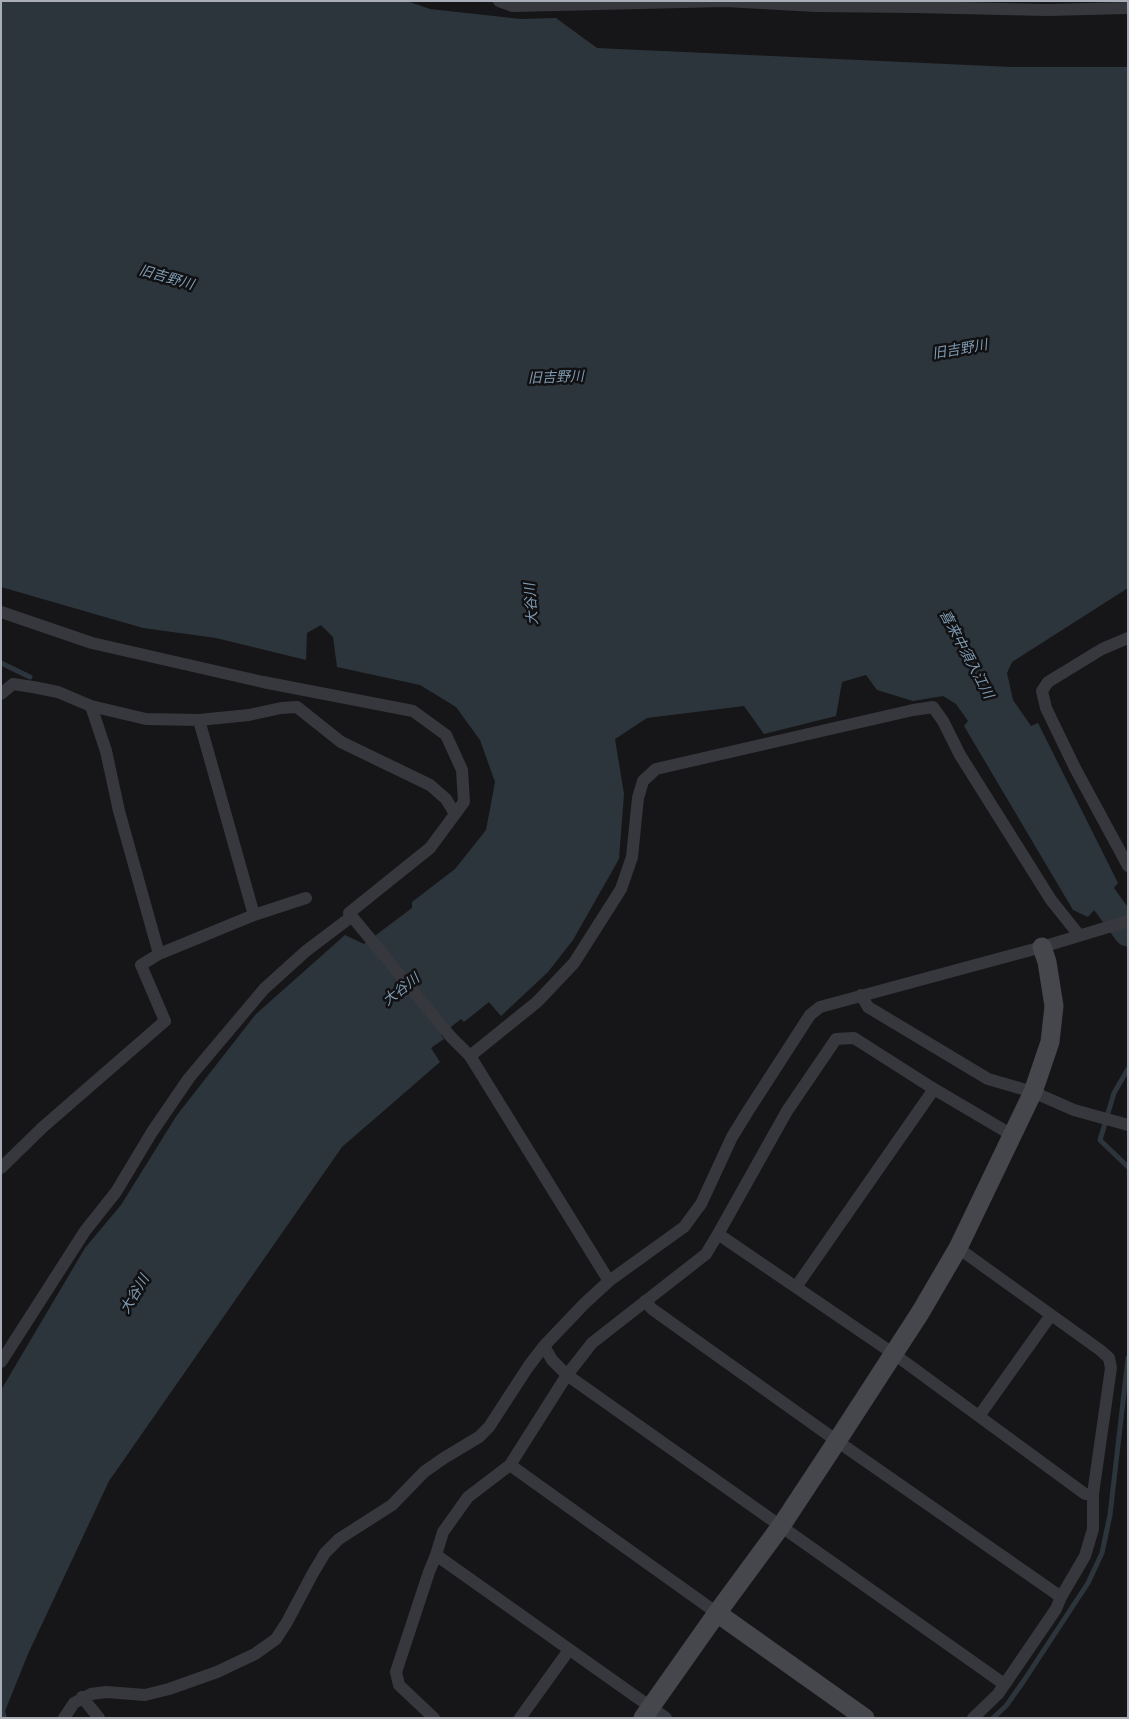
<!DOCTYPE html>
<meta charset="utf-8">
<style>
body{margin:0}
#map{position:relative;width:1129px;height:1719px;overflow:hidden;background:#161618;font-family:Overpass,sans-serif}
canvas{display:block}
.frame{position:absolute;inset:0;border:2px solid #a8adb8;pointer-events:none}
</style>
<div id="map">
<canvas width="1129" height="1719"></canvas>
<div class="frame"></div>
</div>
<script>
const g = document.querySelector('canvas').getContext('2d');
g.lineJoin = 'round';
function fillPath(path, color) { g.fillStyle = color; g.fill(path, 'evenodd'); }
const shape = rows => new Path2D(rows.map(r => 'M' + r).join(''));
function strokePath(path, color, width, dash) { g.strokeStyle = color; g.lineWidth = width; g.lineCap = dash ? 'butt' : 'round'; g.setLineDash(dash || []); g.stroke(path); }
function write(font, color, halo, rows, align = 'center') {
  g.font = font + ' Overpass,"Noto Sans JP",sans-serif'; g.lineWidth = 5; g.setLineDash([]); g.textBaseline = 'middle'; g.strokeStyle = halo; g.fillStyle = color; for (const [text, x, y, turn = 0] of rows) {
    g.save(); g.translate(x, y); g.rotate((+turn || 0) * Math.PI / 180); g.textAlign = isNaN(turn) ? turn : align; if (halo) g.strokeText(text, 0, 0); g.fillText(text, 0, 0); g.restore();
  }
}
fillPath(shape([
 [1,1,407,1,430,9,521,19,556,18,597,48,1012,67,1128,67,1128,588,1012,662,1007,673,1013,700,1031,726,1038,723,1118,883,1088,917,1073,910,964,726,968,721,956,704,943,696,913,701,877,690,866,675,842,682,836,716,764,734,744,706,647,718,615,739,624,794,619,859,573,940,548,972,501,1016,489,1002,464,1022,461,1019,441,1035,444,1039,431,1048,440,1062,342,1147,109,1481,28,1654,5,1711,7,1718,1,1718,1,1390,85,1248,121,1205,177,1115,256,1014,345,935,364,944,412,908,412,902,455,869,486,830,495,782,480,740,456,707,420,685,337,667,333,637,321,625,307,633,306,660,216,638,143,628,1,587]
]), '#2c353c');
strokePath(shape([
 [1,663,30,677],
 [1128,1069,1114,1093,1100,1140,1128,1167],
 [993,1718,1006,1706,1023,1682,1088,1583,1102,1553,1110,1515,1128,1358]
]), '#2c353c', 5);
strokePath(shape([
 [1081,867,1128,932]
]), '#2c353c', 29);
strokePath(shape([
 [499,1,513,6,726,1,815,6,914,7,1047,10,1128,8],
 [1,612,92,643,263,682,413,711,446,735,462,770,464,802,430,848,349,913,451,1037,470,1056,609,1281],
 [1128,638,1102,649,1048,682,1042,691,1046,708,1075,768,1128,866],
 [1,694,13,684,33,687,58,692,91,706,146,719,199,720,249,715,281,708,297,707,341,742,430,785,446,799,455,814],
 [91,706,106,751,119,811,159,954,254,915],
 [199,720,254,915,306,898],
 [861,995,868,1007,988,1079,1033,1092,1074,1110,1128,1125],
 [470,1056,537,1002,574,963,621,889,632,857,638,798,643,781,656,769,913,710,933,707,943,721,960,755,1051,900,1079,935],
 [1,1168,43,1127,165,1021,141,965,159,954],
 [718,1234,894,1354,1085,1494,1093,1494],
 [958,1248,1100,1350,1109,1358,1111,1368,1093,1494,1093,1529,1085,1556,1061,1597,1056,1609,998,1694,973,1718],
 [796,1287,934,1089],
 [645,1301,652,1309,837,1441,1061,1597],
 [544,1346,552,1360,567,1375,1004,1684],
 [1,1362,85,1231,116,1192,152,1132,189,1078,264,989,306,951,351,917],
 [979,1416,1051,1315],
 [510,1465,717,1613],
 [436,1555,666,1718],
 [82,1697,99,1718],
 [64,1718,74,1703,91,1694,106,1692,145,1695,169,1689,217,1672,255,1654,276,1639,287,1622,313,1573,325,1553,339,1539,392,1505,424,1472,444,1458,479,1437,489,1427,528,1367,544,1346,584,1304,609,1281,684,1227,701,1204,732,1137,748,1111,810,1015,820,1007,1042,947,1128,921],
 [434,1718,399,1685,396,1672,429,1572,436,1555,443,1532,468,1497,510,1465,567,1375,592,1343,706,1254,718,1234,787,1111,836,1039,854,1038,934,1089,1012,1135],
 [520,1718,569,1650]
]), '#37383d', 12);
strokePath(shape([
 [643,1718,717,1613],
 [865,1718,717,1613,781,1526,837,1441,920,1313,958,1248,1033,1092,1050,1042,1054,1006,1047,962,1042,947]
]), '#45474d', 19);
write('italic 14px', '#7f9bb3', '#111113', [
 ["旧吉野川",166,279,16],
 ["旧吉野川",960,351,-10],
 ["旧吉野川",556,379,-2],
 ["大谷川",533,604,-95],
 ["喜来中須入江川",965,655,62],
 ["大谷川",402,991,-38],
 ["大谷川",136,1295,-59]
]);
</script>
